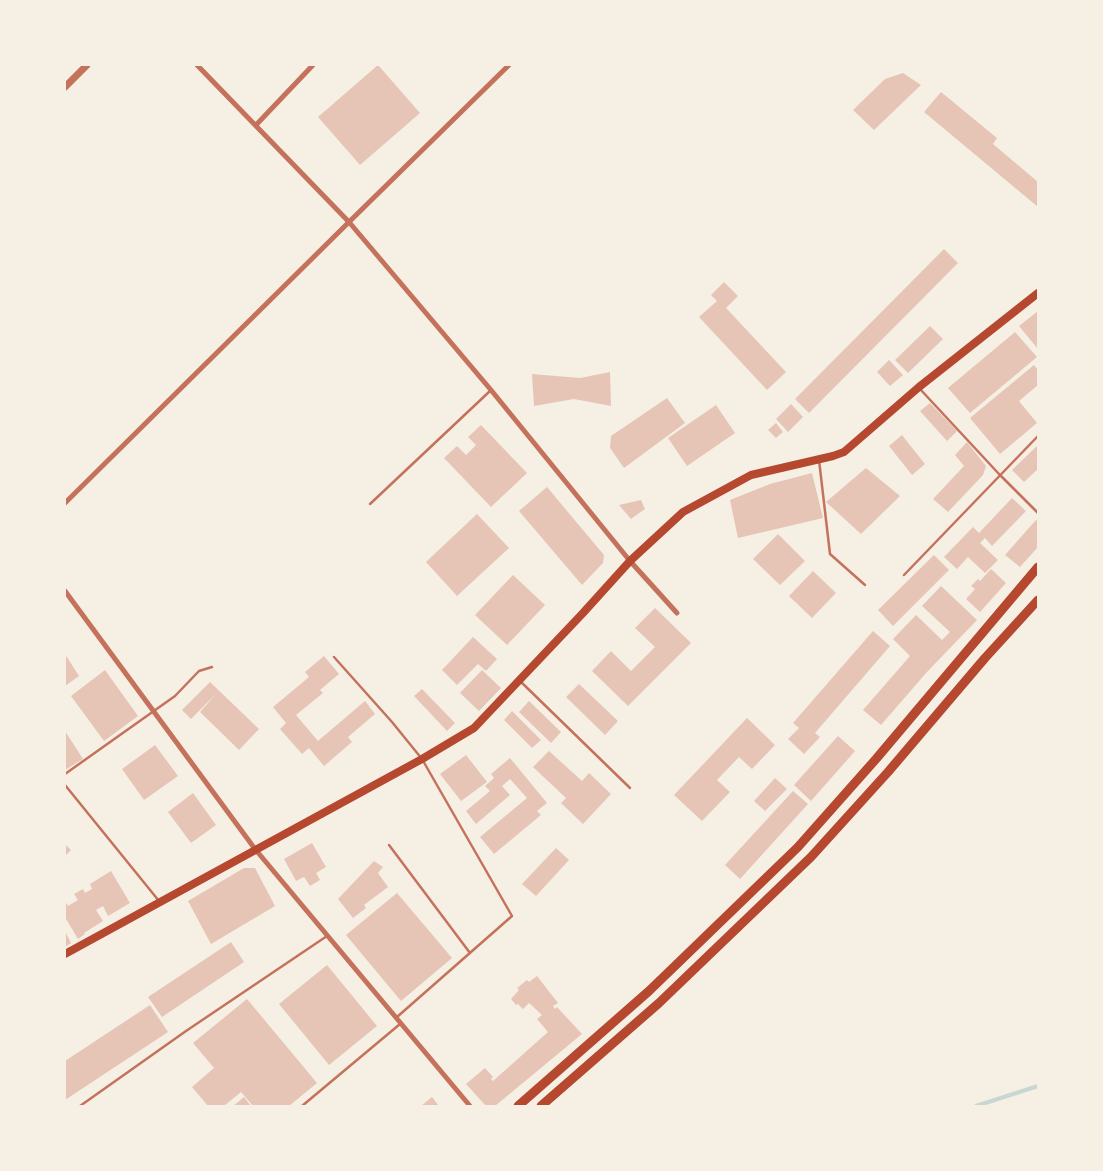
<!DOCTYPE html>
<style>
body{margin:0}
#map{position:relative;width:1103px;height:1171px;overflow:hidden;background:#f6efe4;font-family:"PT Sans Narrow",sans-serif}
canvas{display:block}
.frame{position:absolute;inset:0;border:66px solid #f6efe4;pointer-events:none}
</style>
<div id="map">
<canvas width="1103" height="1171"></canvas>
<div class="frame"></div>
</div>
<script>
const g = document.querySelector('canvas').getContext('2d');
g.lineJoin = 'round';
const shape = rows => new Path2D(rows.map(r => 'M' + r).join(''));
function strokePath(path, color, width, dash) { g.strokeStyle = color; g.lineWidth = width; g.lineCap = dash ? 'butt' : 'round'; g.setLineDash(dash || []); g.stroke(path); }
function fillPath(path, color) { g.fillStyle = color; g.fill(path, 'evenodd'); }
strokePath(shape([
 [976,1106,1038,1086]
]), '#c9d6d2', 4);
fillPath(shape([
 [378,65,420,113,360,165,318,117],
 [903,73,921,85,874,130,853,110,885,79],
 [941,92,997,138,993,144,1038,182,1038,207,924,112],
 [944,249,958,263,809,413,795,399],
 [724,282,738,296,726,308,786,372,767,390,699,317,717,301,711,295],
 [1038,311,1038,349,1019,326],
 [930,326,943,339,908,373,895,360],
 [1015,332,1037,357,970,413,948,388],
 [889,360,903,375,890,386,877,372],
 [1034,365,1038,370,1038,385,1019,401,1037,423,1000,454,970,418],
 [610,372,611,406,574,399,534,406,532,374,580,378],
 [667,398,685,423,624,468,610,448,611,436],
 [930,403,957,431,947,441,920,411],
 [791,404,803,417,788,432,776,419],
 [716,405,735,433,687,466,668,438],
 [776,423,783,432,776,438,768,430],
 [481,425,527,473,491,507,444,458,457,446,466,455,476,445,468,437],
 [902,435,925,464,912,475,889,446],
 [967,442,986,466,983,475,948,512,933,499,964,466,955,455],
 [1038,445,1038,469,1024,482,1012,470],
 [866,468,900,496,861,534,826,502],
 [812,473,823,518,738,538,730,500,770,484],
 [547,487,604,555,603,563,582,585,519,511],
 [1012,498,1026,511,992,546,985,538,980,543,998,560,985,573,968,557,957,569,944,557,973,527,979,533],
 [641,500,645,509,631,519,619,505],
 [477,514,509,548,457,596,426,562],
 [1036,520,1038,521,1038,547,1020,567,1005,555],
 [778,534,805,561,780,585,753,559],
 [934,555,949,570,893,626,878,610],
 [991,569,1006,583,980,612,966,599,975,589,971,586,978,579,980,581],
 [813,571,836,593,812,618,789,596],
 [513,575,545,605,507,645,475,615],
 [941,586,977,620,927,672,881,725,863,710,910,656,893,639,916,615,942,640,950,632,922,606],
 [655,608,691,643,628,706,592,671,611,651,631,671,655,647,635,628],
 [873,631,890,646,815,733,820,737,804,754,788,739,799,728,793,723],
 [473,637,497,659,486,671,478,664,457,685,442,670],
 [65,654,79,676,65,686],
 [324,656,339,674,320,690,323,693,296,715,318,741,365,701,375,714,348,737,352,742,324,766,309,748,302,754,280,729,286,723,273,707,309,677,305,672],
 [105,670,138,716,104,741,71,696],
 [482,670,501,688,479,711,460,693],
 [210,682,259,729,239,750,200,712,217,693,191,719,182,710],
 [579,684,618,721,605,735,566,697],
 [422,689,455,723,447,731,414,696],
 [529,701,561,732,551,743,519,712],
 [512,711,541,740,532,748,504,720],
 [747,718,775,745,752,769,739,757,717,780,730,792,702,821,674,795],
 [65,731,83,759,65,770],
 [838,736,855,751,811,801,794,785],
 [155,745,178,776,144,800,122,769],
 [549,751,582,781,589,773,611,794,583,824,561,803,566,798,533,767],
 [466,755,487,782,461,801,440,774],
 [510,758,547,803,537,811,541,815,494,854,480,837,527,798,510,779,502,786,510,795,476,824,466,811,490,791,485,786,494,778,491,774],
 [775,778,787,789,765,811,754,801],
 [793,791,808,804,740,879,725,865],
 [193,793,216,825,191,843,168,812],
 [312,843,326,867,316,873,320,880,310,886,304,877,296,881,284,859],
 [65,844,71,850,65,856],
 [556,848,569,860,536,896,522,884],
 [374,861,383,867,378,873,388,887,364,905,366,908,353,918,338,899],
 [244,868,255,868,275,906,211,944,188,901],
 [111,871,130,903,108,916,103,906,96,910,103,921,84,933,85,934,78,939,65,917,65,901,68,906,78,900,74,894,83,889,85,893,92,889,90,884],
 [397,893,452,958,401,1001,346,935],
 [65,931,71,943,65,947],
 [231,942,244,962,162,1017,148,997],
 [327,965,377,1026,329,1065,279,1004],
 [537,976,558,1003,553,1006,555,1009,557,1007,582,1034,495,1106,486,1106,466,1084,485,1068,493,1077,491,1079,493,1081,548,1032,537,1019,542,1015,529,1003,523,1009,518,1004,516,1005,511,999,519,990,517,988,527,980,529,982],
 [247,999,317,1083,289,1106,253,1106,241,1092,224,1106,208,1106,192,1087,214,1068,193,1043],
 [150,1005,168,1032,65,1100,65,1061],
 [244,1097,251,1106,233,1106],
 [432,1097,439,1106,421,1106]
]), '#e6c5b7');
strokePath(shape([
 [920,389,999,474,1038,513],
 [819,460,830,554,865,585],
 [370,504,490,391],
 [904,575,1038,436],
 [334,657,392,722,422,759,512,916,397,1017],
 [520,681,630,788],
 [65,774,175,696,199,671,212,667],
 [65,785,159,901],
 [389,845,470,953],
 [80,1106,186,1031,327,936],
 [302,1106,400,1024]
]), '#c5725c', 2.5);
strokePath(shape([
 [197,65,349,222,491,390,630,561,677,613],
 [256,125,313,65],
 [65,503,349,222,509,65],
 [65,591,255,849,470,1106]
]), '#c5725c', 5);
strokePath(shape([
 [65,87,87,65]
]), '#c5725c', 7);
strokePath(shape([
 [65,954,422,759,474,728,583,613,630,561,683,512,751,475,833,456,844,452,919,387,1038,293]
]), '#b5482f', 8);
strokePath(shape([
 [518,1106,649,991,798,847,876,759,1038,567],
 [541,1106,659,1003,811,857,888,772,985,658,1038,600]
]), '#b5482f', 9);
</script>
